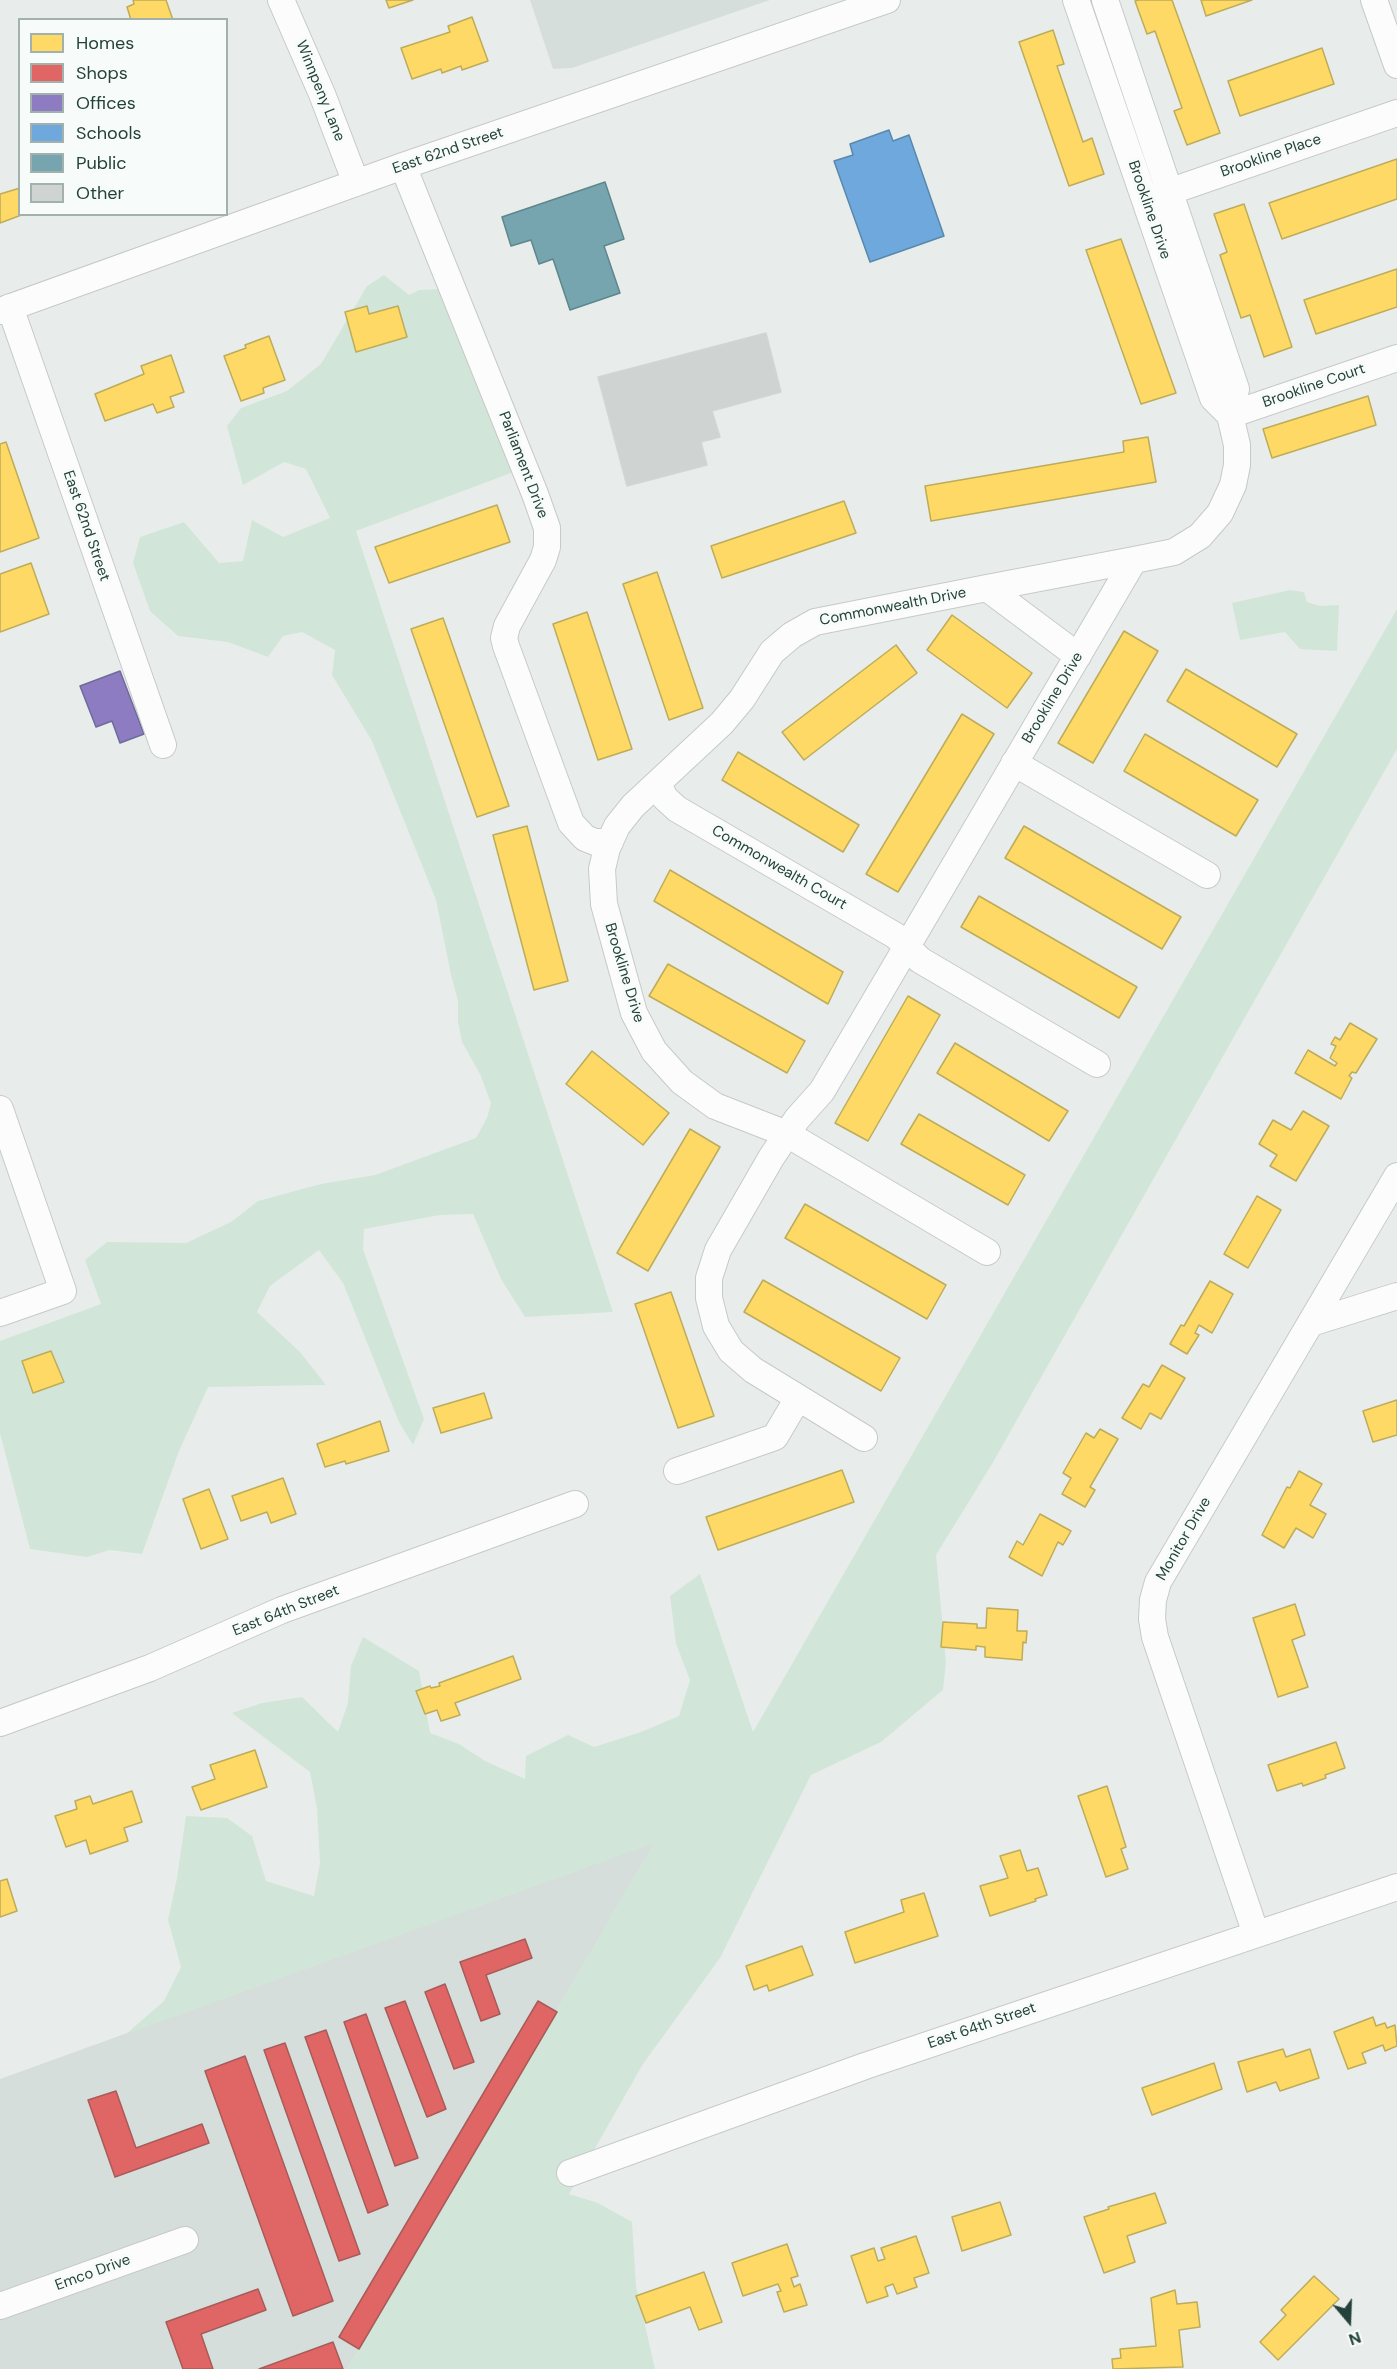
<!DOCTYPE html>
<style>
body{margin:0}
#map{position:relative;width:1397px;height:2369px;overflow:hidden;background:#e8edeb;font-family:"DM Sans",sans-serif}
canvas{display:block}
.legend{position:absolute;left:18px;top:18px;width:210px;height:198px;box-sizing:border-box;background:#f7fbf9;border:2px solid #a3b1ad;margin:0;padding:8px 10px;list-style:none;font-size:18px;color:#24423a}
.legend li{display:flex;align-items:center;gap:12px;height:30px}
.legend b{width:30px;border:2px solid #a3b1ad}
.north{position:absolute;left:1319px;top:2291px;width:60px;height:60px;-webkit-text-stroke:4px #f7fbf9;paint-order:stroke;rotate:161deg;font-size:16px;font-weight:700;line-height:24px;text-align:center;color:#24423a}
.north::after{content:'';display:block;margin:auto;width:21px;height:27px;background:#24423a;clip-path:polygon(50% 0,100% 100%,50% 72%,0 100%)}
</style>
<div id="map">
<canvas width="1397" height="2369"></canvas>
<ul class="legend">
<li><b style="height:16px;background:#ffd966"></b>Homes</li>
<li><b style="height:16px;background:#e06666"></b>Shops</li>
<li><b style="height:16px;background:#8e7cc3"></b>Offices</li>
<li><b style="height:16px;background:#6fa8dc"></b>Schools</li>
<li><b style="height:16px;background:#76a5af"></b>Public</li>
<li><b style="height:16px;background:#cfd4d2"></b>Other</li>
</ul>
<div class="north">N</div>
</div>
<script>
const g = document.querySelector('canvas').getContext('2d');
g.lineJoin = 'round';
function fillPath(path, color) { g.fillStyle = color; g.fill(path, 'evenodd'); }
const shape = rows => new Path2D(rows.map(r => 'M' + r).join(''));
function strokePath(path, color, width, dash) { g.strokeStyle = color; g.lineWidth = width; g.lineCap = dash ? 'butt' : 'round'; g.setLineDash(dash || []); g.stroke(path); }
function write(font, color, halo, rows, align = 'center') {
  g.font = font + ' "DM Sans",sans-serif'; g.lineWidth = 6; g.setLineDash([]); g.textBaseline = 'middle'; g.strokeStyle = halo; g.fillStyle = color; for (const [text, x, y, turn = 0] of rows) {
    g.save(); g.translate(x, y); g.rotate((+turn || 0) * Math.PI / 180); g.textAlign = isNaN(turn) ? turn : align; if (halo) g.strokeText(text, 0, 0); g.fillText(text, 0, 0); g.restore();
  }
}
fillPath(shape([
 [530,0,770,0,572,68,553,69],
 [655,1842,347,2369,0,2369,0,2079]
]), '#d6dedb');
fillPath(shape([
 [384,275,409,295,419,290,463,288,535,464,356,531,613,1312,525,1317,501,1279,473,1214,440,1215,364,1229,363,1249,424,1419,413,1445,399,1422,343,1283,319,1250,270,1286,257,1312,300,1352,326,1385,208,1387,179,1451,142,1554,110,1550,87,1557,30,1549,0,1433,0,1341,101,1304,85,1260,107,1242,186,1243,231,1222,258,1201,321,1184,375,1175,476,1138,487,1118,491,1103,480,1074,462,1042,458,1022,458,1001,451,975,436,900,372,741,332,675,335,650,302,632,283,636,268,657,228,642,178,636,150,611,133,563,140,537,184,522,219,563,243,561,252,520,283,537,330,518,306,469,284,462,243,485,227,426,241,408,287,391,321,364,367,286],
 [1290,590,1304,592,1307,602,1320,606,1339,605,1337,651,1300,649,1285,632,1240,640,1232,603],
 [1397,609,1397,749,992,1464,936,1555,946,1662,943,1690,881,1742,811,1775,720,1958,643,2064,569,2194,598,2203,632,2222,636,2286,655,2369,347,2369,654,1843,126,2034,164,2001,181,1967,168,1920,177,1878,186,1816,227,1818,252,1836,266,1881,314,1896,320,1863,317,1808,310,1772,232,1713,262,1703,302,1697,338,1732,348,1703,351,1666,363,1637,419,1671,430,1733,459,1744,485,1761,525,1779,526,1756,568,1735,594,1747,641,1732,679,1716,690,1680,676,1644,670,1596,700,1574,753,1732]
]), '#d1e6d8');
const homes = shape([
 [133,0,166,0,173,20,131,20,127,7,134,4,133,0],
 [386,0,413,0,389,8,386,0],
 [1139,0,1172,0,1220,133,1187,145,1174,111,1182,108,1155,31,1147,34,1135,1,1139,0],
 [1201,0,1252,0,1206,16,1201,0],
 [472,17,488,61,462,70,461,66,442,73,441,69,412,79,401,48,450,32,448,26,472,17],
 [1053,30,1064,64,1057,66,1083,142,1092,138,1104,174,1069,186,1019,42,1053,30],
 [1322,48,1334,84,1240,116,1228,81,1322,48],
 [1397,159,1397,199,1282,239,1269,203,1397,159],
 [20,188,20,214,24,214,0,223,0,194,20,188],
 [1244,204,1292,347,1264,357,1250,315,1241,318,1220,255,1227,252,1214,214,1244,204],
 [1121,239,1176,393,1141,404,1086,250,1121,239],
 [1397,269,1397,307,1316,334,1304,300,1397,269],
 [367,306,369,314,398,306,407,337,356,352,345,312,367,306],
 [269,336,285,380,263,388,264,393,241,401,224,356,246,348,245,345,269,336],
 [171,355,184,392,170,397,174,407,157,413,153,404,105,421,95,394,144,374,141,366,171,355],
 [1368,396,1376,425,1272,458,1263,429,1368,396],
 [1148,437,1156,482,931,521,925,486,1124,452,1123,441,1148,437],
 [6,442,39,538,0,552,0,444,6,442],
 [844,501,856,533,722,578,711,546,844,501],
 [497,505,510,542,389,583,375,547,497,505],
 [31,563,49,614,0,632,0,574,31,563],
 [657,572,703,708,669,720,623,584,657,572],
 [587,612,632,749,598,760,553,624,587,612],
 [952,615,1032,673,1007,708,927,650,952,615],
 [443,618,509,806,477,817,411,629,443,618],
 [1124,631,1158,651,1093,763,1058,743,1124,631],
 [896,645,917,673,804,760,782,732,896,645],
 [1186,669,1297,734,1277,767,1167,701,1186,669],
 [962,714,994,734,898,892,866,874,962,714],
 [1145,734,1258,800,1236,836,1124,771,1145,734],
 [738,752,859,825,843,852,722,780,738,752],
 [527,826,568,981,534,990,493,835,527,826],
 [1024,826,1181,917,1162,949,1005,858,1024,826],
 [670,870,843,972,828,1004,654,901,670,870],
 [979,896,1137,987,1119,1018,961,927,979,896],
 [668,964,805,1041,787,1073,649,996,668,964],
 [908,996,940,1015,868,1141,835,1123,908,996],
 [1350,1023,1377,1039,1356,1073,1352,1072,1349,1076,1352,1078,1341,1099,1295,1073,1308,1050,1335,1066,1337,1063,1330,1058,1336,1046,1331,1044,1335,1037,1340,1040,1350,1023],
 [955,1043,1068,1111,1049,1141,937,1073,955,1043],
 [592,1051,669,1113,643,1145,566,1084,592,1051],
 [1303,1111,1329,1126,1296,1181,1270,1166,1277,1155,1259,1144,1273,1120,1291,1130,1303,1111],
 [919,1114,1025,1175,1008,1205,901,1144,919,1114],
 [690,1129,720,1147,648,1271,617,1253,690,1129],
 [1257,1196,1281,1210,1248,1268,1224,1254,1257,1196],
 [805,1204,946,1285,927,1319,785,1238,805,1204],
 [763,1280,900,1358,881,1391,744,1312,763,1280],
 [1210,1281,1233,1294,1212,1333,1199,1325,1195,1333,1199,1335,1187,1354,1170,1344,1181,1325,1184,1326,1210,1281],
 [671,1292,714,1416,678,1428,635,1304,671,1292],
 [51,1351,64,1382,33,1393,22,1361,51,1351],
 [1162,1365,1185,1378,1161,1419,1150,1413,1141,1429,1122,1418,1143,1384,1149,1387,1162,1365],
 [484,1393,492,1418,441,1433,433,1408,484,1393],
 [1397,1400,1397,1435,1373,1442,1363,1411,1397,1400],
 [380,1421,389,1451,346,1464,345,1461,325,1467,317,1444,380,1421],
 [1100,1429,1118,1439,1090,1487,1095,1490,1085,1507,1062,1494,1071,1478,1063,1473,1086,1433,1094,1438,1100,1429],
 [842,1470,854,1502,718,1550,706,1517,842,1470],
 [1299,1471,1322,1484,1310,1505,1326,1514,1313,1538,1296,1528,1284,1548,1262,1535,1287,1487,1290,1488,1299,1471],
 [283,1478,296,1514,271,1523,267,1512,241,1521,232,1496,283,1478],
 [209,1489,228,1539,201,1549,183,1499,209,1489],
 [1040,1514,1071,1531,1063,1545,1058,1542,1042,1576,1009,1557,1017,1541,1023,1545,1040,1514],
 [1295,1604,1305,1635,1292,1640,1308,1687,1278,1697,1253,1618,1295,1604],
 [987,1608,1018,1610,1017,1631,1027,1631,1026,1643,1023,1642,1022,1660,985,1657,985,1647,976,1646,976,1650,941,1647,943,1622,977,1624,977,1628,986,1628,987,1608],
 [513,1656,521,1679,455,1703,460,1715,441,1721,437,1710,425,1714,416,1691,430,1686,431,1688,440,1686,439,1683,513,1656],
 [1336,1742,1345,1768,1325,1775,1326,1778,1303,1786,1302,1783,1277,1791,1268,1765,1336,1742],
 [255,1750,267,1787,201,1810,192,1787,215,1779,210,1765,255,1750],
 [1107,1786,1126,1847,1121,1849,1128,1869,1106,1877,1078,1796,1107,1786],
 [132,1791,142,1822,124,1828,128,1841,90,1854,86,1840,66,1847,55,1816,77,1809,75,1801,90,1796,93,1804,132,1791],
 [1020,1850,1027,1871,1038,1868,1047,1895,1035,1899,1036,1901,990,1916,980,1886,1008,1878,1000,1856,1020,1850],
 [7,1879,17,1911,0,1917,0,1881,7,1879],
 [924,1893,938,1936,855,1963,845,1932,904,1912,901,1900,924,1893],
 [802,1946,813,1975,769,1991,767,1985,754,1990,746,1966,802,1946],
 [1373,2017,1376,2026,1385,2023,1387,2028,1395,2025,1397,2046,1385,2051,1383,2045,1362,2053,1366,2063,1348,2069,1334,2032,1373,2017],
 [1283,2049,1286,2057,1310,2049,1319,2078,1280,2091,1276,2082,1247,2092,1238,2062,1283,2049],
 [1214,2063,1222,2089,1152,2115,1142,2088,1214,2063],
 [1155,2193,1166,2223,1127,2236,1135,2262,1104,2273,1084,2217,1109,2209,1108,2207,1155,2193],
 [1000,2202,1011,2235,962,2251,952,2217,1000,2202],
 [916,2236,929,2273,914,2278,917,2287,897,2294,893,2284,885,2287,888,2296,867,2303,851,2256,874,2248,878,2261,885,2259,881,2248,916,2236],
 [787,2244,798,2276,791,2278,794,2287,800,2284,807,2305,784,2312,777,2292,781,2291,778,2284,743,2296,732,2263,787,2244],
 [704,2272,722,2322,699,2330,690,2307,646,2323,636,2296,704,2272],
 [1314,2276,1339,2299,1278,2360,1260,2342,1286,2315,1281,2310,1314,2276],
 [1175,2290,1177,2304,1197,2302,1200,2327,1179,2330,1183,2367,1113,2369,1112,2359,1121,2358,1120,2349,1156,2346,1151,2298,1175,2290]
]);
fillPath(homes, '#ffd966');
strokePath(homes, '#bdac59', 1.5);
const shops = shape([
 [525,1939,532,1958,486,1975,500,2014,481,2021,460,1962,525,1939],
 [445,1984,474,2062,454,2069,425,1992,445,1984],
 [405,2001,446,2109,427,2117,385,2008,405,2001],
 [538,2001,557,2012,359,2349,339,2337,538,2001],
 [366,2014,418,2158,395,2166,344,2022,366,2014],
 [326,2030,388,2205,368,2213,305,2037,326,2030],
 [285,2043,360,2254,339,2261,264,2050,285,2043],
 [245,2056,333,2301,293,2316,205,2071,245,2056],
 [116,2091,136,2148,202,2124,209,2143,115,2177,88,2100,116,2091],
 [258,2289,266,2310,201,2334,213,2369,183,2369,166,2322,258,2289],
 [333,2342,343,2369,259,2369,333,2342]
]);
fillPath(shops, '#e06666');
strokePath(shops, '#a85b59', 1.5);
const offices = shape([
 [120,671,144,734,120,743,112,721,96,727,80,686,120,671]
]);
fillPath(offices, '#8e7cc3');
strokePath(offices, '#6e6b9a', 1.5);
const schools = shape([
 [889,130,893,141,909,135,944,236,870,262,834,161,853,155,850,144,889,130]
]);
fillPath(schools, '#6fa8dc');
strokePath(schools, '#5889ab', 1.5);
const public = shape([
 [605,182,624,239,604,246,620,293,570,310,553,259,539,264,531,240,511,246,502,217,605,182]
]);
fillPath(public, '#76a5af');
strokePath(public, '#5d878c', 1.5);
const building = shape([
 [766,333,781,392,712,411,720,437,701,442,707,465,627,486,598,377,766,333]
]);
fillPath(building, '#cfd4d2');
strokePath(building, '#d1d6d4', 1.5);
const minor = shape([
 [281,0,322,94,356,183],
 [1076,0,1213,398,1230,415,1236,389,1105,0],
 [1374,0,1397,65],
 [403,166,535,494,547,528,547,547,543,560,507,626,504,638,506,646,571,823,585,838,595,842,610,842],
 [1154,197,1397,113],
 [10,307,163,745],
 [0,311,403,166,887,0],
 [987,588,1134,560],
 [1014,763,1207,875],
 [658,784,665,798,677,809,896,936,920,960,1097,1064],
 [0,1109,63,1291,0,1313],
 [987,1252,787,1134,715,1106,682,1082,654,1051,634,1013,604,904,602,869,607,848,617,826,633,806,722,723,742,699,772,652,792,635,815,622,987,588,1078,656],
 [1311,1323,1397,1296],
 [864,1438,753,1370,731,1351,716,1326,709,1298,709,1278,718,1250,771,1158,797,1119,822,1091,1134,560,1174,552,1200,536,1220,513,1233,485,1237,465,1237,445,1230,415,1397,358],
 [677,1471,775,1437,798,1398],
 [0,1723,150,1668,282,1610,575,1504],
 [1256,1934,1155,1637,1152,1619,1153,1600,1158,1582,1397,1176],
 [570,2173,865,2066,1397,1887],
 [0,2306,185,2240]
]);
strokePath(minor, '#c5cac8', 28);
strokePath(minor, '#fcfcfc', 26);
write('15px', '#24423a', '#f7fbf9', [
 ["Winnpeny Lane",320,91,68],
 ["East 62nd Street",448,151,-19],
 ["Brookline Place",1271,156,-19],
 ["Brookline Drive",1149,210,71],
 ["Brookline Court",1314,386,-19],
 ["Parliament Drive",523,465,69],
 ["East 62nd Street",86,526,71],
 ["Commonwealth Drive",893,607,-11],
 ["Brookline Drive",1053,698,-59],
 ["Commonwealth Court",779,868,30],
 ["Brookline Drive",624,973,73],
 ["Monitor Drive",1184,1539,-60],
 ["East 64th Street",286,1611,-22],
 ["East 64th Street",982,2026,-19],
 ["Emco Drive",93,2273,-20]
]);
</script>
